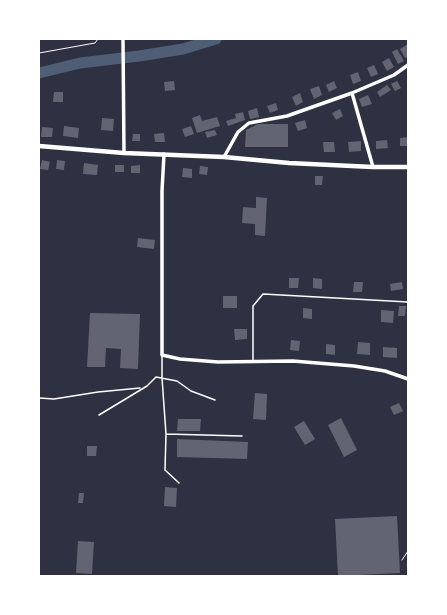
<!DOCTYPE html>
<style>
body{margin:0}
#map{position:relative;width:447px;height:615px;overflow:hidden;background:#2d3142;font-family:Rubik,sans-serif}
canvas{display:block}
.frame{position:absolute;inset:0;border:40px solid #fff;pointer-events:none}
</style>
<div id="map">
<canvas width="447" height="615"></canvas>
<div class="frame"></div>
</div>
<script>
const g = document.querySelector('canvas').getContext('2d');
g.lineJoin = 'round';
const shape = rows => new Path2D(rows.map(r => 'M' + r).join(''));
function strokePath(path, color, width, dash) { g.strokeStyle = color; g.lineWidth = width; g.lineCap = dash ? 'butt' : 'round'; g.setLineDash(dash || []); g.stroke(path); }
function fillPath(path, color) { g.fillStyle = color; g.fill(path, 'evenodd'); }
strokePath(shape([
 [39,73,80,63,139,56,183,49,216,39]
]), '#4f5d75', 11);
fillPath(shape([
 [408,44,408,57,405,58,400,49],
 [397,49,404,61,398,64,392,52],
 [389,58,394,67,387,71,382,62],
 [374,65,378,74,371,77,367,68],
 [358,72,361,81,353,84,350,75],
 [174,81,175,90,165,91,164,82],
 [334,81,337,88,329,92,326,85],
 [397,81,401,88,395,91,391,84],
 [387,85,391,90,380,97,377,92],
 [319,86,322,95,314,99,310,89],
 [54,92,63,92,63,102,53,102],
 [300,93,303,102,296,106,292,97],
 [368,95,372,104,362,107,359,99],
 [276,103,278,110,270,113,267,106],
 [257,108,259,117,250,119,248,111],
 [340,109,343,116,336,120,332,113],
 [243,112,245,120,228,126,226,121,236,118,235,114],
 [200,115,202,121,217,117,220,126,197,133,192,118],
 [102,118,114,119,113,131,101,130],
 [305,120,307,128,298,131,295,123],
 [258,124,288,124,288,147,245,147,246,130],
 [64,126,79,128,78,138,63,136],
 [191,126,194,134,185,137,182,129],
 [42,127,53,128,52,137,41,137],
 [215,130,217,135,207,138,205,132],
 [164,133,165,142,155,142,154,134],
 [133,134,140,134,140,141,132,141],
 [408,137,408,146,400,146,400,138],
 [387,140,388,148,376,149,376,141],
 [361,141,361,151,349,152,348,142],
 [323,142,334,142,335,152,324,152],
 [42,160,50,162,48,170,40,169],
 [57,160,65,161,64,170,56,169],
 [84,163,98,165,97,175,83,174],
 [115,165,124,165,124,172,115,172],
 [140,165,140,173,131,173,131,166],
 [200,166,208,167,207,175,199,174],
 [183,168,192,169,192,178,182,177],
 [315,176,323,176,322,185,315,185],
 [256,197,267,198,265,236,255,235,255,224,242,223,243,207,256,208],
 [138,238,155,240,154,249,137,247],
 [289,278,299,278,298,288,289,288],
 [313,278,322,279,322,289,313,288],
 [354,282,363,282,362,292,353,292],
 [402,282,403,289,391,291,390,284],
 [223,296,237,296,237,308,223,308],
 [399,306,406,306,405,316,398,316],
 [303,308,312,309,312,319,303,318],
 [381,310,394,311,393,323,381,322],
 [90,313,140,314,138,369,120,368,121,349,106,348,105,367,87,367],
 [234,329,247,329,247,339,235,340],
 [291,340,300,341,299,351,290,350],
 [358,342,370,343,370,355,357,354],
 [326,344,335,345,335,355,326,354],
 [383,347,397,348,397,358,383,357],
 [255,393,267,394,266,420,253,419],
 [399,403,403,411,394,415,390,407],
 [341,418,357,450,344,457,328,425],
 [178,419,201,419,200,431,177,431],
 [304,421,315,439,305,445,294,427],
 [177,439,248,442,247,459,177,457],
 [87,446,97,446,96,456,87,456],
 [165,487,177,488,176,507,164,506],
 [79,493,84,493,83,503,78,503],
 [397,516,400,573,338,576,335,519],
 [78,541,94,542,92,574,76,573]
]), '#626471');
strokePath(shape([
 [39,53,95,43,98,39],
 [402,560,408,551]
]), '#fff', 1);
strokePath(shape([
 [162,355,162,378,166,434,165,470,179,483],
 [253,361,253,306,263,294,408,302],
 [39,398,54,399,98,392,140,388],
 [99,415,147,386,156,377,177,381,191,391,215,400],
 [39,418,39,434],
 [166,434,242,436]
]), '#fff', 1.5);
strokePath(shape([
 [123,39,124,153],
 [352,93,373,167],
 [164,154,162,191,162,355,180,359,218,362,293,361,354,366,385,371,408,379],
 [224,157,238,132,249,123,287,116,352,93,394,75,408,65]
]), '#fff', 3.5);
strokePath(shape([
 [39,146,124,153,224,157,289,163,373,167,408,167]
]), '#fff', 4.5);
</script>
